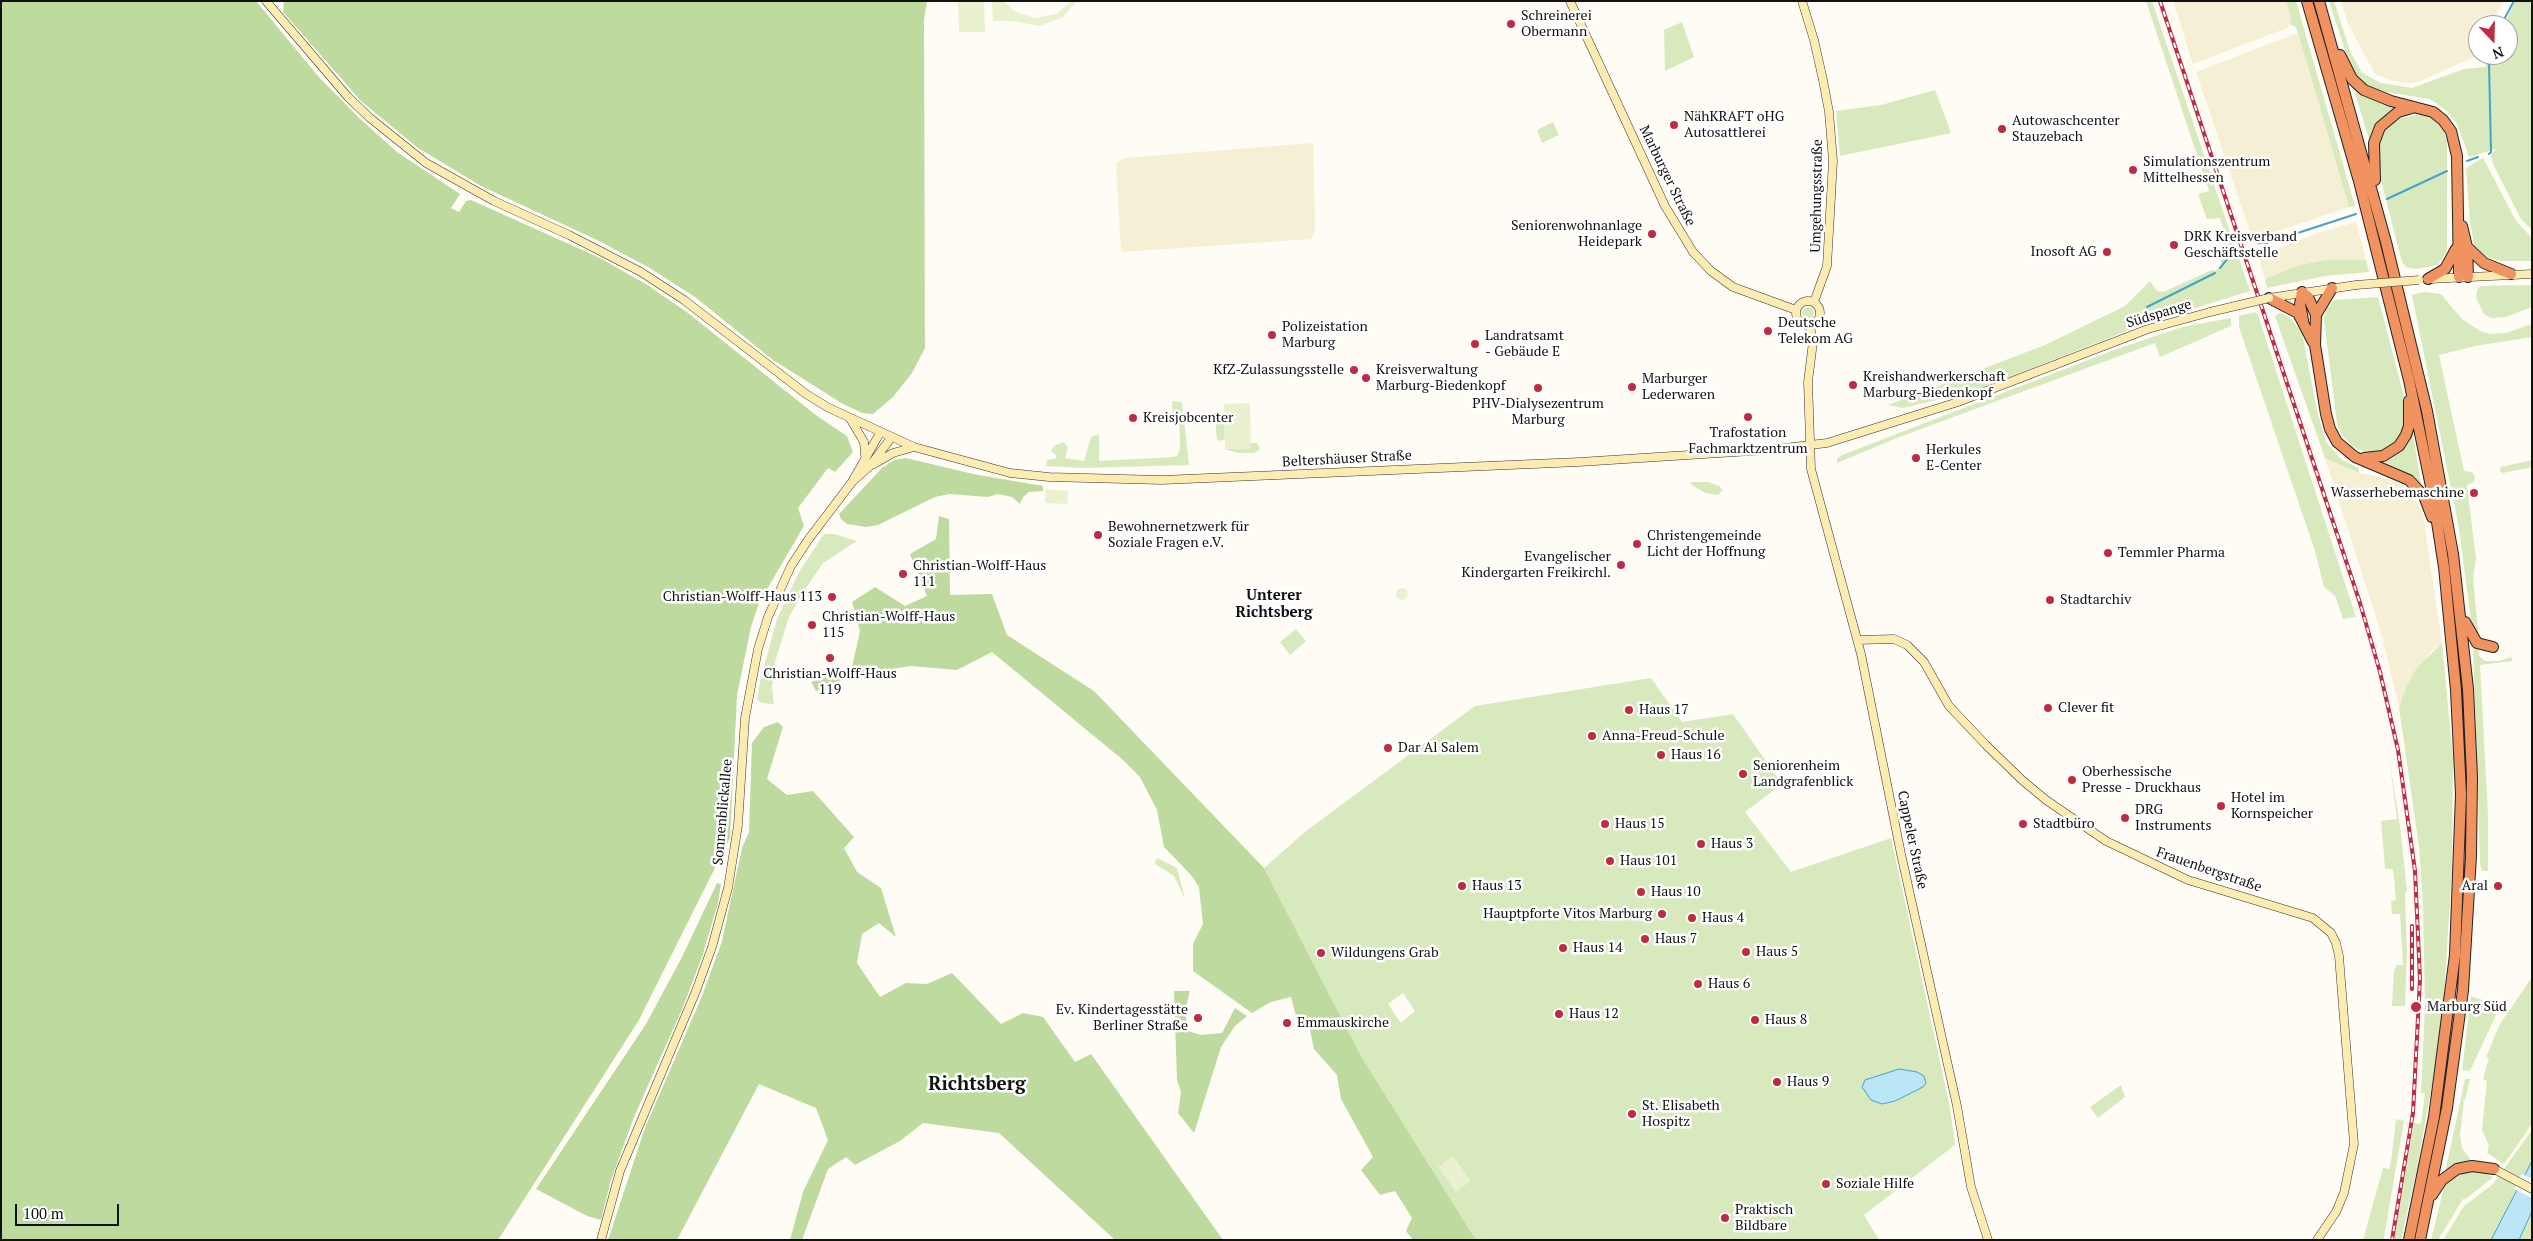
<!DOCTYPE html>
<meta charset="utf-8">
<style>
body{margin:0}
#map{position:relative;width:2533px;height:1241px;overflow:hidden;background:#fffcf5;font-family:"PT Serif",serif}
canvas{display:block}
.frame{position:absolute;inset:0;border:2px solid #111;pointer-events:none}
.north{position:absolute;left:2468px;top:15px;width:50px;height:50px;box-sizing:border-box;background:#fff;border:1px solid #a0a0a0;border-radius:50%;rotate:159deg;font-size:14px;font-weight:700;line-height:20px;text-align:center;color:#111}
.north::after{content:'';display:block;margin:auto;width:18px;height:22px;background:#bf2b42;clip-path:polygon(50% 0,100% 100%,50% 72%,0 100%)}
.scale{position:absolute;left:15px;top:1204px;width:104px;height:22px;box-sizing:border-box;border:2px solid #111;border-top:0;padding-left:6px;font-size:15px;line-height:18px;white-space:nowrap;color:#111;-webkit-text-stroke:4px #fff;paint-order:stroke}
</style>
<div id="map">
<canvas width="2533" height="1241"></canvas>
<div class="frame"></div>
<div class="north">N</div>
<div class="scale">100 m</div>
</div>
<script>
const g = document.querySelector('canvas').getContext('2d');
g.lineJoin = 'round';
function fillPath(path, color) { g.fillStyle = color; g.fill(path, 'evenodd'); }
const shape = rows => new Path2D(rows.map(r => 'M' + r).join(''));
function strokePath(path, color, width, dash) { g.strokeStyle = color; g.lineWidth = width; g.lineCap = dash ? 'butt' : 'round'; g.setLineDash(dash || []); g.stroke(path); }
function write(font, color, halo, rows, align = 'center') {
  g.font = font + ' "PT Serif",serif'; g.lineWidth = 5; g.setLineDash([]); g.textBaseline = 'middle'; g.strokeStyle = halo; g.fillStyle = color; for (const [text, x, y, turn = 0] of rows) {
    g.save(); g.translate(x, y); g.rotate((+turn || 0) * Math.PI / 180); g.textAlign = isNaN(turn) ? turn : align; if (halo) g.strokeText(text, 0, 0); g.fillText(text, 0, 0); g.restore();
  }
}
fillPath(shape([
 [2173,1,2286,1,2292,22,2287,28,2193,64],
 [2341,1,2504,1,2491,25,2478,25,2478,55,2418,82,2407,83,2393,81,2375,74,2348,24],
 [2298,33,2349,207,2260,237,2252,238,2196,72],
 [1313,143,1315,229,1311,239,1121,252,1116,164,1124,158],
 [2356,222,2366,260,2325,260,2296,266,2265,279,2258,256,2321,232],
 [2325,458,2359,473,2393,480,2402,485,2412,493,2423,515,2442,643,2431,652,2405,690,2399,708,2382,636]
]), '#f5efd5');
fillPath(shape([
 [2146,1,2152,1,2250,291,2147,323,1971,392,1903,408,1888,405,2045,345,2125,306,2150,281,2157,291,2163,292,2212,270,2215,271,2221,265,2221,259,2231,252,2220,218,2207,219,2198,194,2209,191],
 [2286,1,2296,1,2355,206,2349,207,2298,33,2295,26,2290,25,2291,18],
 [2329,1,2334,1,2350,51,2362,73,2381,83,2412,88,2464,69,2485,67,2490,55,2508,55,2508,25,2504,25,2515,1,2529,1,2532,4,2532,230,2521,219,2493,164,2491,155,2496,149,2469,157,2457,124,2447,111,2430,99,2380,91,2368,88,2358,81,2350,65],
 [1682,22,1694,57,1665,71,1664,30],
 [2353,87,2370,99,2403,106,2391,114,2371,146],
 [1935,90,1951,133,1840,156,1836,111,1881,105],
 [2421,114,2429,116,2443,128,2447,141,2447,251,2438,265,2416,269,2406,267,2402,262,2380,177,2379,145,2381,135,2387,126,2397,119],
 [1553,122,1559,135,1542,143,1537,130],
 [2483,158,2516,221,2532,238,2532,261,2499,261,2485,256,2475,249,2470,223,2466,168],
 [2325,260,2366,260,2369,272,2325,276,2267,288,2265,279,2296,266],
 [2532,285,2532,307,2506,317,2491,318,2484,314,2476,298,2477,290,2481,286],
 [2423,292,2441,294,2462,319,2480,331,2489,334,2506,333,2532,324,2532,337,2475,346,2439,355,2464,471,2472,472,2475,477,2474,482,2467,485,2476,559,2473,579,2479,639,2474,633,2471,621,2459,528,2412,295],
 [2378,297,2406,404,2406,421,2397,443,2379,452,2371,452,2362,451,2352,446,2343,436,2337,424,2324,319,2326,310,2334,300],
 '1802 313a6 6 0 1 1 12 0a6 6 0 1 1-12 0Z',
 [2255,312,2258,315,2356,617,2343,619,2335,596,2324,587,2315,551,2239,327,2239,316],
 [2280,313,2288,316,2302,332,2317,411,2326,442,2342,460,2359,468,2359,473,2325,458,2275,316],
 [2231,318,2231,326,2160,357,2155,343,1902,436,1837,463,1837,459,1842,455,2114,350,2182,327],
 [1172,401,1182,402,1189,465,1081,468,1046,466,1047,460,1055,459,1057,456,1051,451,1054,446,1063,442,1068,447,1065,458,1084,461,1091,437,1099,434,1099,461,1174,457,1178,455,1180,447,1179,417,1173,417],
 [1221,415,1224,417,1225,439,1221,441,1217,439,1216,431,1216,422],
 [2411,433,2413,434,2421,484,2399,470,2375,462],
 [1251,443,1257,443,1260,449,1254,453,1238,453,1225,449,1251,448],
 [2532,460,2532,467,2503,473,2500,471,2501,467],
 [1692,482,1708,482,1719,486,1723,490,1718,495,1706,493,1693,486,1690,483],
 [824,534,834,534,857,541,823,563,802,594,789,617,775,662,772,687,774,704,762,703,757,700,760,681,777,619,799,572],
 [1296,629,1306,641,1290,655,1280,642],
 [2442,643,2453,759,2452,867,2444,998,2434,1074,2417,1168,2401,1240,2394,1240,2414,1123,2421,1124,2425,1093,2421,1093,2425,1007,2423,904,2419,846,2399,708,2405,690,2416,669],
 [2473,644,2478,647,2479,656,2485,661,2499,661,2511,657,2513,661,2480,665,2488,815,2488,871,2482,871,2480,863],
 [1651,678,1682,722,1733,714,1782,784,1745,812,1791,872,1891,838,1950,1107,1955,1145,1864,1215,1879,1240,1476,1240,1361,1056,1264,868,1306,831,1475,706],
 [1403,993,1415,1011,1401,1023,1388,1004],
 [2389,757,2400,826,2407,891,2405,892,2407,951,2405,1006,2392,1006,2394,971,2397,965,2403,965,2400,914,2392,914,2391,901,2396,900,2393,869,2385,869,2381,821,2397,819],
 [1157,858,1177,868,1185,899,1174,876,1155,864],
 [2532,977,2532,1124,2504,1164,2487,1153,2489,1146,2482,1130,2487,1081,2483,1079,2489,1058,2486,1057,2500,1024],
 [2471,996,2493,1004,2503,1000,2470,1071,2462,1070],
 [2465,1079,2470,1079,2465,1100,2462,1100,2464,1102,2460,1135,2462,1148,2472,1162,2445,1173],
 [2121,1085,2125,1097,2098,1118,2090,1107],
 [2396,1119,2404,1121,2384,1237,2383,1240,2363,1240,2383,1168,2389,1169,2391,1162],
 [2532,1130,2532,1161,2491,1240,2443,1240,2464,1206,2493,1184],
 [2470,1170,2482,1172,2493,1177,2466,1199,2463,1199,2438,1240,2431,1240,2444,1187,2451,1178],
 [2532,1211,2532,1240,2519,1240,2522,1234]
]), '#d9e9be');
fillPath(shape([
 [1,1,256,1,318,76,358,117,397,152,460,194,451,208,459,212,466,201,471,200,598,257,646,284,688,313,817,416,847,436,853,452,835,472,828,468,798,508,804,526,759,603,751,627,737,695,730,838,639,1020,498,1240,1,1240],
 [284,1,927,1,924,20,925,348,912,373,893,397,873,414,862,413,843,404,773,360,695,297,648,267,597,240,481,186,418,148,361,101,283,12],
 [906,458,973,474,1043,486,1043,491,1029,492,1023,497,1020,504,1012,497,998,494,988,497,949,494,935,497,878,525,866,527,847,524,841,519,839,514,882,468,894,460],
 [939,516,949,519,950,595,992,594,1007,635,1094,691,1264,868,1361,1056,1476,1240,1413,1240,1406,1231,1412,1218,1395,1191,1380,1195,1361,1170,1373,1157,1341,1099,1337,1075,1314,1049,1310,1030,1297,1020,1291,997,1271,1002,1252,1013,1193,971,1193,944,1203,924,1199,887,1191,875,1164,847,1157,810,1140,777,1123,760,992,652,957,670,911,666,853,675,816,691,811,682,852,667,860,631,852,602,875,587,905,606,927,596,910,554,936,539],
 [778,722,783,727,767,779,787,795,813,791,854,837,844,848,857,872,881,888,896,937,879,923,862,934,857,963,880,997,906,983,927,984,952,973,1001,1024,1023,1013,1043,1017,1075,1062,1091,1054,1223,1240,1115,1240,999,1133,923,1123,900,1141,855,1165,846,1157,828,1169,802,1240,790,1240,803,1192,828,1140,816,1108,759,1084,677,1240,608,1240,645,1128,702,996,722,941,742,848,749,832,752,743,764,727],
 [717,883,721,884,718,903,702,957,683,1007,634,1117,611,1180,601,1220,587,1216,536,1189,646,1024,682,957],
 [1174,991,1190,991,1185,1010,1188,1031,1201,1035,1222,1033,1235,1008,1247,1016,1235,1026,1221,1047,1194,1133,1178,1113,1181,1092,1177,1080]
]), '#bfda9e');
fillPath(shape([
 [958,1,984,1,985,32,959,32],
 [992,1,1003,1,1016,12,1036,18,1056,14,1071,1,1077,1,1063,17,1040,26,1013,21,993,21],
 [1250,403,1251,448,1225,449,1224,404],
 [1046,489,1068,491,1067,504,1045,503],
 '1396 594a6 6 0 1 1 12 0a6 6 0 1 1-12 0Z',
 [1453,1156,1471,1181,1456,1192,1438,1167]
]), '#e9f1d0');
const water = shape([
 [1899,1069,1917,1072,1924,1076,1926,1083,1923,1087,1895,1101,1882,1104,1871,1100,1862,1087,1865,1080,1899,1069],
 [2532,1161,2532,1211,2519,1240,2491,1240,2532,1161]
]);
fillPath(water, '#bae6f5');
strokePath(water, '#43a3cb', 1);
fillPath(shape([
 [2522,1174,2532,1179,2532,1198,2514,1189]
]), '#fffcf5');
strokePath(shape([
 [2501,25,2514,1],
 [2489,154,2491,152,2489,63,2491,55],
 [2467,161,2478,157],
 [2387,199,2447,171],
 [2258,243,2267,243,2356,214],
 [2220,268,2233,252],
 [2147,307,2215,273]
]), '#43a3cb', 2);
const secondary = shape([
 [266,1,348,97,370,118,426,163,494,201,569,235,641,272,684,300,806,394,829,408,914,447,1010,473,1049,477,1162,480,1579,462,1767,450,1827,443,1958,402,2148,329,2210,312],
 [1570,1,1665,206,1693,252,1711,271,1733,287,1796,310],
 [1802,1,1814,40,1823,80,1829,112,1833,161,1827,266,1814,302],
 [2429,279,2532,274],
 [2269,298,2356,285],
 '1796 313a12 12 0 1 1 24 0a12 12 0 1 1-24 0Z',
 [1810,326,1813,342,1808,382,1811,469,1861,654,1901,854,1957,1106,1971,1187,1988,1240],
 [851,420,864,442,865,455],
 [874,464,893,453,914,447],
 [853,480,880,433],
 [1858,640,1894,639,1907,645,1924,662,1949,706,1986,745,2022,780,2046,800,2106,841,2188,880,2313,918,2331,933,2336,943,2339,956,2354,1144,2344,1193,2336,1212,2317,1240],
 [2494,1169,2532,1189],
 [601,1240,620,1171,696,991,712,947,728,888,738,825,745,718,758,649,768,617,791,566,808,540,852,482,869,467,891,438]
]);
const highway = shape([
 [2307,1,2359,181,2409,380,2433,496,2444,567,2456,690,2461,794,2455,955,2434,1117,2409,1240],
 [2319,1,2386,242,2427,411,2453,554,2468,689,2472,777,2471,856,2463,990,2447,1108,2420,1240],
 [2340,55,2352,79,2364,90,2391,101,2433,112,2443,120,2451,131,2457,156,2459,277],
 [2375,180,2374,143,2380,127,2398,112,2412,108],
 [2462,226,2467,247,2468,277],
 [2467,247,2484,263,2511,274],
 [2428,279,2445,269,2456,249],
 [2269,298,2298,313,2313,342],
 [2316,315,2332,288],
 [2303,320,2300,304,2302,292,2308,297,2316,315,2315,345,2326,414,2330,429,2337,442,2355,457,2409,480,2424,496,2432,517],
 [2364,458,2383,456,2399,446,2406,435,2409,426,2409,401],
 [2465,622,2477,643,2493,647],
 [2432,1195,2442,1180,2457,1169,2472,1166,2494,1169]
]);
strokePath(secondary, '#333', 9);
strokePath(highway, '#222', 12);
strokePath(secondary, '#fdecb2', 8);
strokePath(highway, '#f09361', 10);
const rail = shape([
 [2160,1,2360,603,2380,672,2398,750,2415,871,2420,979,2413,1113,2392,1240],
 [2412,926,2412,989]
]);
strokePath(rail, '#bf2b42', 4);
strokePath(rail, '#fff', 2, [5.5]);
const secondaryBridge = shape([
 [2356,285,2419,280],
 [2210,312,2269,298]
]);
strokePath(secondaryBridge, '#333', 9, []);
strokePath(secondaryBridge, '#fdecb2', 8);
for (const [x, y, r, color] of [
 [1511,24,5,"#bf2b42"],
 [1674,125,5,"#bf2b42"],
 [2002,129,5,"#bf2b42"],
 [2133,170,5,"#bf2b42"],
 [1652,234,5,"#bf2b42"],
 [2174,245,5,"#bf2b42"],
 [2107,252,5,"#bf2b42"],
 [1768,331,5,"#bf2b42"],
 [1272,335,5,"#bf2b42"],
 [1475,344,5,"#bf2b42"],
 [1354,370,5,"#bf2b42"],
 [1366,378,5,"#bf2b42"],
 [1853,385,5,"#bf2b42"],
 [1632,387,5,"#bf2b42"],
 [1538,388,5,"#bf2b42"],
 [1748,417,5,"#bf2b42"],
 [1133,418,5,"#bf2b42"],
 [1916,458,5,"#bf2b42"],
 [2474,493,5,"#bf2b42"],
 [1098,535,5,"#bf2b42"],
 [1637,544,5,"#bf2b42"],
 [2108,553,5,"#bf2b42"],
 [1621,565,5,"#bf2b42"],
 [903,574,5,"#bf2b42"],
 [832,597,5,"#bf2b42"],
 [2050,600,5,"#bf2b42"],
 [812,625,5,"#bf2b42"],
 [830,658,5,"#bf2b42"],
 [2048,708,5,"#bf2b42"],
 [1629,710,5,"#bf2b42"],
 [1592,736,5,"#bf2b42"],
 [1388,748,5,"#bf2b42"],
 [1661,755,5,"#bf2b42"],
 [1743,774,5,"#bf2b42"],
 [2072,780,5,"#bf2b42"],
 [2221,806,5,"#bf2b42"],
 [2125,818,5,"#bf2b42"],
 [1605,824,5,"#bf2b42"],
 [2023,824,5,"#bf2b42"],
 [1701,844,5,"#bf2b42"],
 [1610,861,5,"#bf2b42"],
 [1462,886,5,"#bf2b42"],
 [2498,886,5,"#bf2b42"],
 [1641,892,5,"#bf2b42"],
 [1662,914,5,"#bf2b42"],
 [1692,918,5,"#bf2b42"],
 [1645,939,5,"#bf2b42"],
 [1563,948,5,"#bf2b42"],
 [1746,952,5,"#bf2b42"],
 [1321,953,5,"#bf2b42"],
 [1698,984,5,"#bf2b42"],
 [2416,1007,6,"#bf2b42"],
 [1559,1014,5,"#bf2b42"],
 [1198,1018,5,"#bf2b42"],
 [1755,1020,5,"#bf2b42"],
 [1287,1023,5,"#bf2b42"],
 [1777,1082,5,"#bf2b42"],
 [1632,1114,5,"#bf2b42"],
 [1826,1184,5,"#bf2b42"],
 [1725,1218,5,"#bf2b42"]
]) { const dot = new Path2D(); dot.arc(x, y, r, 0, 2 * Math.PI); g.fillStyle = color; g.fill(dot); strokePath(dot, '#fff', 2); }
write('14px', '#111', '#fff', [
 ["Schreinerei",1521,16],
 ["Obermann",1521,32],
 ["NähKRAFT oHG",1684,117],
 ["Autosattlerei",1684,133],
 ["Autowaschcenter",2012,121],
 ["Stauzebach",2012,137],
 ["Simulationszentrum",2143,162],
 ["Mittelhessen",2143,178],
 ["Seniorenwohnanlage",1642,226,"right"],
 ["Heidepark",1642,242,"right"],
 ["DRK Kreisverband",2184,237],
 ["Geschäftsstelle",2184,253],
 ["Inosoft AG",2097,252,"right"],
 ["Deutsche",1778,323],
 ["Telekom AG",1778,339],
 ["Polizeistation",1282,327],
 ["Marburg",1282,343],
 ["Landratsamt",1485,336],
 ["- Gebäude E",1485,352],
 ["KfZ-Zulassungsstelle",1344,370,"right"],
 ["Kreisverwaltung",1376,370],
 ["Marburg-Biedenkopf",1376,386],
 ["Kreishandwerkerschaft",1863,377],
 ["Marburg-Biedenkopf",1863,393],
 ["Marburger",1642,379],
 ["Lederwaren",1642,395],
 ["PHV-Dialysezentrum",1538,404,"center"],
 ["Marburg",1538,420,"center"],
 ["Kreisjobcenter",1143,418],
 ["Trafostation",1748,433,"center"],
 ["Fachmarktzentrum",1748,449,"center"],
 ["Herkules",1926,450],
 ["E-Center",1926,466],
 ["Wasserhebemaschine",2464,493,"right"],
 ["Bewohnernetzwerk für",1108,527],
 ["Soziale Fragen e.V.",1108,543],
 ["Christengemeinde",1647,536],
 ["Licht der Hoffnung",1647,552],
 ["Temmler Pharma",2118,553],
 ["Evangelischer",1611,557,"right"],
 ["Kindergarten Freikirchl.",1611,573,"right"],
 ["Christian-Wolff-Haus",913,566],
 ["111",913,582],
 ["Christian-Wolff-Haus 113",822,597,"right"],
 ["Stadtarchiv",2060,600],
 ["Christian-Wolff-Haus",822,617],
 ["115",822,633],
 ["Christian-Wolff-Haus",830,674,"center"],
 ["119",830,690,"center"],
 ["Clever fit",2058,708],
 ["Haus 17",1639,710],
 ["Anna-Freud-Schule",1602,736],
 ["Dar Al Salem",1398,748],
 ["Haus 16",1671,755],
 ["Seniorenheim",1753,766],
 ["Landgrafenblick",1753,782],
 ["Oberhessische",2082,772],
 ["Presse - Druckhaus",2082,788],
 ["Hotel im",2231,798],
 ["Kornspeicher",2231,814],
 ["DRG",2135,810],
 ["Instruments",2135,826],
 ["Haus 15",1615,824],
 ["Stadtbüro",2033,824],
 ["Haus 3",1711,844],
 ["Haus 101",1620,861],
 ["Haus 13",1472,886],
 ["Aral",2488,886,"right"],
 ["Haus 10",1651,892],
 ["Hauptpforte Vitos Marburg",1652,914,"right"],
 ["Haus 4",1702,918],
 ["Haus 7",1655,939],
 ["Haus 14",1573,948],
 ["Haus 5",1756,952],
 ["Wildungens Grab",1331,953],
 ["Haus 6",1708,984],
 ["Marburg Süd",2427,1007],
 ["Ev. Kindertagesstätte",1188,1010,"right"],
 ["Berliner Straße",1188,1026,"right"],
 ["Haus 12",1569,1014],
 ["Haus 8",1765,1020],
 ["Emmauskirche",1297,1023],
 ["Haus 9",1787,1082],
 ["St. Elisabeth",1642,1106],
 ["Hospitz",1642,1122],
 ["Soziale Hilfe",1836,1184],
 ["Praktisch",1735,1210],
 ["Bildbare",1735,1226]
], 'left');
write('14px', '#111', '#fff', [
 ["Marburger Straße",1667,176,64],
 ["Umgehungsstraße",1817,196,-89],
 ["Südspange",2159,314,-17],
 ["Beltershäuser Straße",1347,459,-3],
 ["Sonnenblickallee",723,812,-85],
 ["Cappeler Straße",1912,840,78],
 ["Frauenbergstraße",2209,870,19]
]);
write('bold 15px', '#111', '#fff', [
 ["Unterer",1274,596],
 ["Richtsberg",1274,613]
]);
write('bold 19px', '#111', '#fff', [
 ["Richtsberg",977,1085]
]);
</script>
